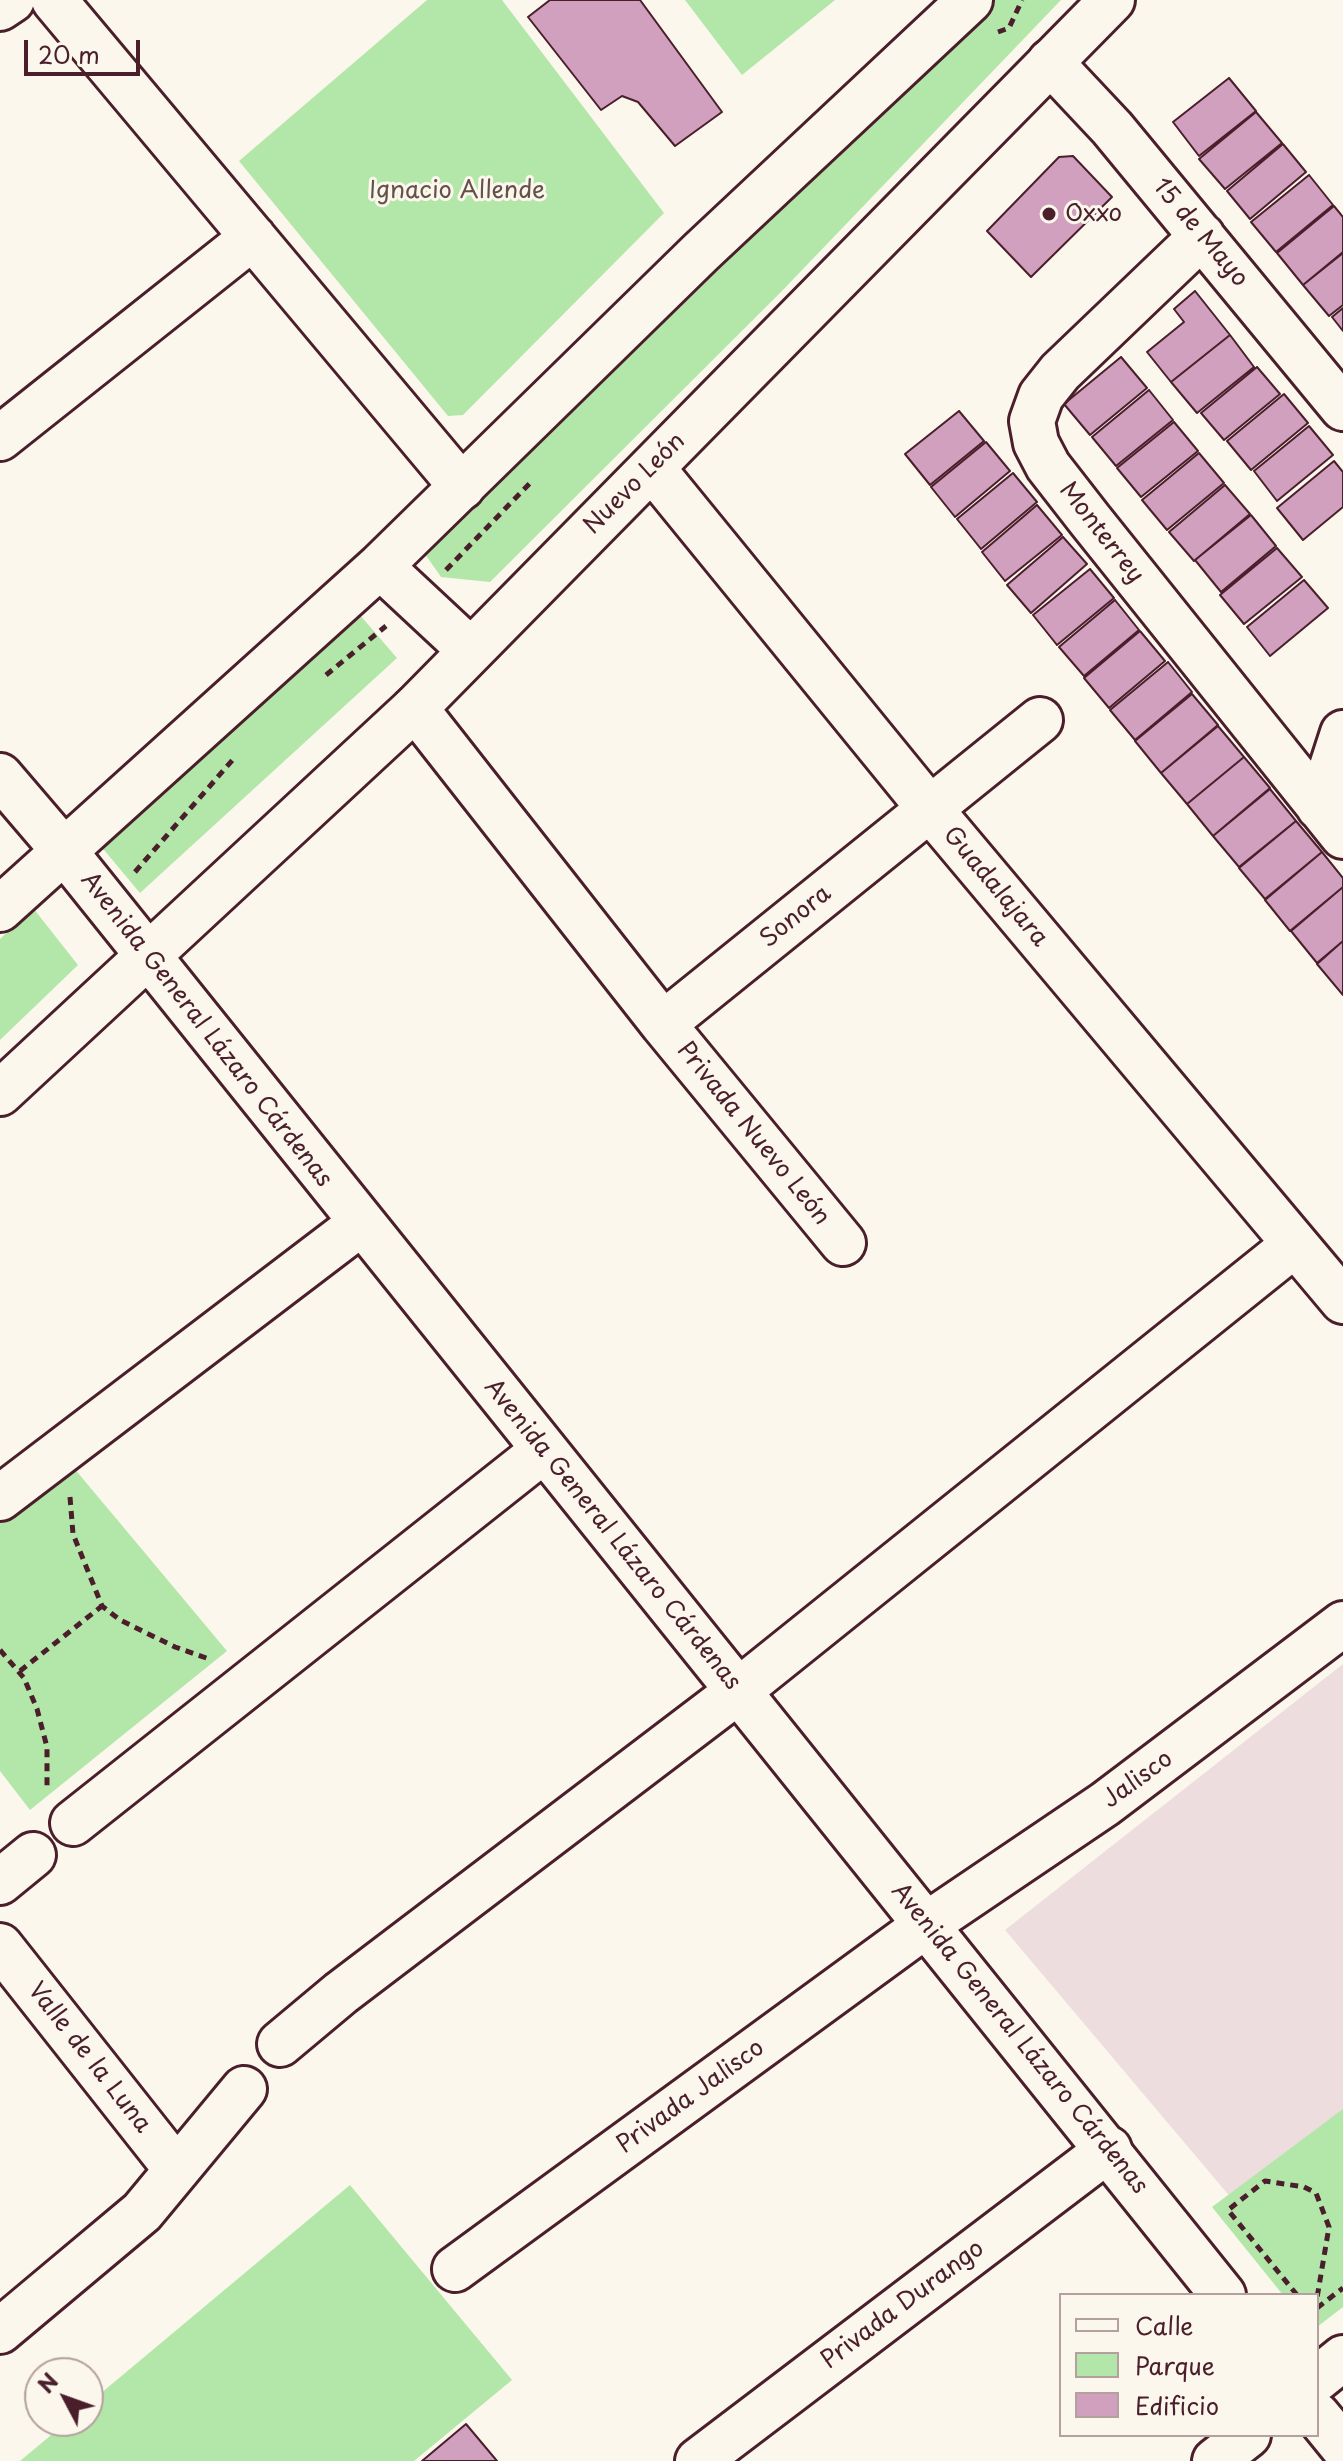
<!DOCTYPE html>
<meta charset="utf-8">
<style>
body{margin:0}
#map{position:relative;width:1343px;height:2461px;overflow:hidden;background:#fbf7ec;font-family:"Playpen Sans",sans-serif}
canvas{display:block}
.legend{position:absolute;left:1059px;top:2293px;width:260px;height:144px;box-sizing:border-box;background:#fbf7ec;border:2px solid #b4a19f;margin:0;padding:10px 14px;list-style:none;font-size:24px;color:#4a1f2b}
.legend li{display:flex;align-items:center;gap:16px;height:40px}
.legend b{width:40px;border:2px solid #b4a19f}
.north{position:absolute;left:24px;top:2357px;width:80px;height:80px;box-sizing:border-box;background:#fbf7ec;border:2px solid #b4a19f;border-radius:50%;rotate:311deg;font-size:22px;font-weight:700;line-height:32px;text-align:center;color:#4a1f2b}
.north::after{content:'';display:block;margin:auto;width:28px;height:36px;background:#4a1f2b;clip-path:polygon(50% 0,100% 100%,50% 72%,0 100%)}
.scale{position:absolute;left:24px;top:40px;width:116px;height:36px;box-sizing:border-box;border:4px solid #4a1f2b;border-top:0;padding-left:10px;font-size:24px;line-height:28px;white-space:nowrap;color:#4a1f2b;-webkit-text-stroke:6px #fbf7ec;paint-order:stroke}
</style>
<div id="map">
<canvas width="1343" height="2461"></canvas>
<ul class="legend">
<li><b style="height:10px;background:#fbf7ec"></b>Calle</li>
<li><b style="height:22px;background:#b3e7a9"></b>Parque</li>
<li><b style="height:22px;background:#d1a0be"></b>Edificio</li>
</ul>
<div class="north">N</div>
<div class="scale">20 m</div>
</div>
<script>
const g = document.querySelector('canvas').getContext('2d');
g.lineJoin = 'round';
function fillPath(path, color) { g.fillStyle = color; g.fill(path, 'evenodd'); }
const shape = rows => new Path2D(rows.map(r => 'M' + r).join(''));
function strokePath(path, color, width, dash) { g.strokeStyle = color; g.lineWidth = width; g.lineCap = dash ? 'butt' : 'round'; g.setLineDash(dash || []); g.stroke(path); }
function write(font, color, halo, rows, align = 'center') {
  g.font = font + ' "Playpen Sans",sans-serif'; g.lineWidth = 6; g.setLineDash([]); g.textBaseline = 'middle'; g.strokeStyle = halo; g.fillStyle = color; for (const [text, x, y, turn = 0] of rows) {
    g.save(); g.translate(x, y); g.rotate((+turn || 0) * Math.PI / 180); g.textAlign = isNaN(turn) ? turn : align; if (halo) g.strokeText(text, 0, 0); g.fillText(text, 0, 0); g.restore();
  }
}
fillPath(shape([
 [1343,1664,1343,2112,1232,2199,1005,1930]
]), '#eeddde');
fillPath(shape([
 [427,0,502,0,664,213,463,415,448,416,239,161],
 [685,0,835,0,742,75],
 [984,0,1061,0,780,293,490,582,441,577,418,544],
 [353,607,397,658,140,893,99,844],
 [33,908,78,965,0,1040,0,939],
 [63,1455,227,1651,30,1810,0,1771,0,1504],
 [1343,2109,1343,2307,1317,2327,1317,2295,1283,2295,1212,2207],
 [350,2185,512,2380,414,2461,20,2461,68,2421,88,2421,88,2404]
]), '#b3e7a9');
const building = shape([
 [550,0,640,0,722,112,675,146,638,102,622,96,601,110,528,17,550,0],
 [1229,78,1256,111,1199,156,1173,122,1229,78],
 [1256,112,1282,143,1225,189,1199,159,1256,112],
 [1283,144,1306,172,1250,219,1227,191,1283,144],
 [1073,156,1112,197,1031,277,987,231,1059,157,1073,156],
 [1309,175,1333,205,1276,252,1251,222,1309,175],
 [1334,206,1343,217,1343,252,1303,285,1277,253,1334,206],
 [1343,253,1343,305,1329,316,1303,285,1343,253],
 [1195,291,1230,335,1171,382,1147,352,1184,322,1174,309,1195,291],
 [1343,308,1343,331,1332,317,1343,308],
 [1230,335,1254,367,1197,413,1171,382,1230,335],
 [1121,357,1147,388,1090,435,1064,404,1121,357],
 [1257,367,1280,394,1224,440,1201,413,1257,367],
 [1149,390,1173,420,1116,466,1092,437,1149,390],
 [1284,394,1308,423,1251,470,1227,441,1284,394],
 [959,411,984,441,930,485,905,454,959,411],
 [1174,422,1198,451,1141,497,1117,468,1174,422],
 [1309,426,1333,455,1277,501,1254,471,1309,426],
 [986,442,1010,471,955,517,931,487,986,442],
 [1199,453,1224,483,1167,530,1142,500,1199,453],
 [1334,461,1343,472,1343,507,1303,540,1277,508,1334,461],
 [1013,473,1037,502,981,549,957,519,1013,473],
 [1225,485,1250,514,1194,561,1169,532,1225,485],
 [1037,505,1062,535,1005,581,982,552,1037,505],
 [1251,515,1276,546,1221,592,1195,560,1251,515],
 [1063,537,1087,564,1031,613,1007,585,1063,537],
 [1277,548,1302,577,1244,624,1220,595,1277,548],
 [1090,569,1114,598,1057,645,1033,615,1090,569],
 [1304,580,1328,608,1270,656,1247,627,1304,580],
 [1115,600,1139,630,1084,676,1059,647,1115,600],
 [1140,631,1165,661,1109,708,1084,678,1140,631],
 [1168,662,1192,692,1135,740,1110,710,1168,662],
 [1192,694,1218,725,1161,773,1135,741,1192,694],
 [1218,726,1244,757,1187,804,1161,773,1218,726],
 [1244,757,1270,788,1213,836,1187,804,1244,757],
 [1270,789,1296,821,1239,867,1213,836,1270,789],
 [1296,821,1322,852,1265,899,1239,868,1296,821],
 [1322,852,1343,878,1343,887,1290,931,1265,900,1322,852],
 [1343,887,1343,941,1317,963,1291,931,1343,887],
 [1343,941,1343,995,1317,964,1343,941],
 [466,2424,497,2461,422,2461,466,2424]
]);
fillPath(building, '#d1a0be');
strokePath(building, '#4a1f2b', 2);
const street = shape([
 [54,0,462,487],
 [0,8,12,0],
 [1050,62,1112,128,1343,408],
 [1202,236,1060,372,1041,396,1032,421,1036,443,1048,466,1090,520,1343,836],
 [0,438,253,237],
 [652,468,930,809,1343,1301],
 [415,708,663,1024,843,1243],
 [1319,807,1343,733],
 [663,1024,1040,720],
 [0,1498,360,1224],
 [73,1823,544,1450],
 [0,1882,33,1855],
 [0,1946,177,2170],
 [280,2044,341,1993,737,1692,1295,1244],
 [455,2269,926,1925,1105,1804,1343,1624],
 [0,2331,142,2212,244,2089],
 [1317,2379,1343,2358],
 [698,2461,1109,2149],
 [1215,2461,1248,2435]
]);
const secondary = shape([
 [380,566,469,649],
 [0,776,65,852,1223,2295],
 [0,909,380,566,701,252,970,0],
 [0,1093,415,708,1112,0],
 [1317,2415,1343,2447]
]);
strokePath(street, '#4a1f2b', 50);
strokePath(secondary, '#4a1f2b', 50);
strokePath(shape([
 [998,32,1009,28,1022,0],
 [446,570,531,482],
 [326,675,386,626],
 [135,872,236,756],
 [70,1497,73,1534,102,1606,120,1620,175,1647,212,1660],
 [0,1650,24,1678,37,1709,47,1747,47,1791],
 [20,1671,102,1606],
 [1297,2295,1228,2210,1265,2181,1304,2187,1316,2193,1329,2227,1317,2298],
 [1317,2308,1343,2288]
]), '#4a1f2b', 5, [8, 6]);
strokePath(street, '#fbf7ec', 44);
strokePath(secondary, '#fbf7ec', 44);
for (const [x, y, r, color] of [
 [1049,214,8,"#4a1f2b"]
]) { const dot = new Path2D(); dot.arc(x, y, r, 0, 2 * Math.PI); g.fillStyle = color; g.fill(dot); strokePath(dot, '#fbf7ec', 3); }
write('24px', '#64514a', '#fbf7ec', [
 ["Ignacio Allende",457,191]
]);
write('24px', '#4a1f2b', '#fbf7ec', [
 ["Oxxo",1065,214]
], 'left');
write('24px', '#4a1f2b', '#fbf7ec', [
 ["15 de Mayo",1200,233,50],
 ["Nuevo León",635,484,-45],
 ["Monterrey",1101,533,52],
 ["Guadalajara",995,887,50],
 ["Sonora",796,917,-39],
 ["Avenida General Lázaro Cárdenas",206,1030,52],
 ["Privada Nuevo León",753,1134,51],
 ["Avenida General Lázaro Cárdenas",612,1535,51],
 ["Jalisco",1138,1780,-36],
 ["Avenida General Lázaro Cárdenas",1019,2039,51],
 ["Valle de la Luna",89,2058,52],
 ["Privada Jalisco",691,2097,-36],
 ["Privada Durango",903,2305,-37]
]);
</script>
